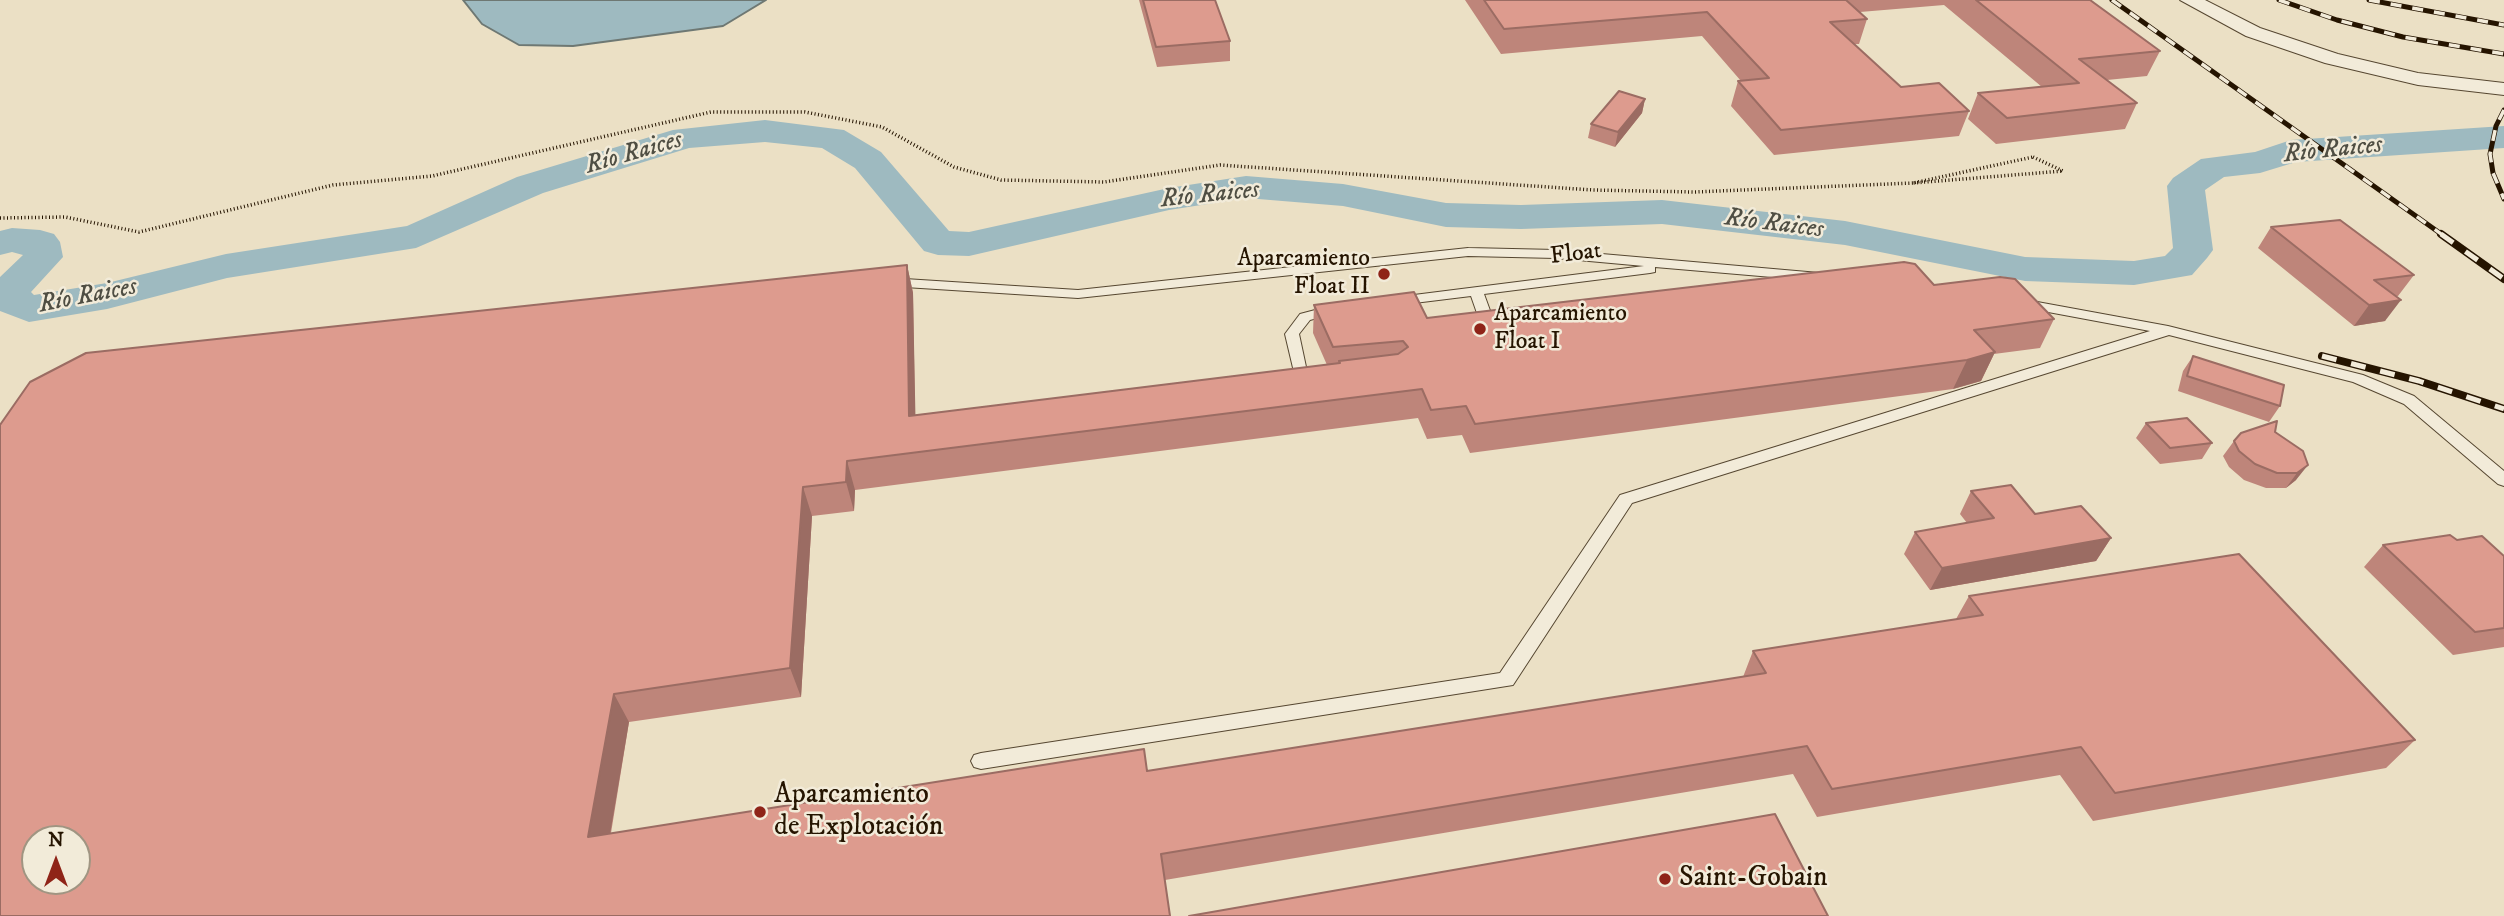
<!DOCTYPE html>
<meta charset="utf-8">
<style>
body{margin:0}
#map{position:relative;width:2504px;height:916px;overflow:hidden;background:#ebe0c5;font-family:"IM FELL DW Pica",serif}
canvas{display:block}
.north{position:absolute;left:21px;top:825px;width:70px;height:70px;box-sizing:border-box;background:#f2ebd9;border:2px solid #a09582;border-radius:50%;rotate:0deg;font-size:19px;font-weight:700;line-height:28px;text-align:center;color:#251400}
.north::after{content:'';display:block;margin:auto;width:24px;height:32px;background:#8f2418;clip-path:polygon(50% 0,100% 100%,50% 72%,0 100%)}
</style>
<div id="map">
<canvas width="2504" height="916"></canvas>
<div class="north">N</div>
</div>
<script>
const g = document.querySelector('canvas').getContext('2d');
g.lineJoin = 'round';
function fillPath(path, color) { g.fillStyle = color; g.fill(path, 'evenodd'); }
const shape = rows => new Path2D(rows.map(r => 'M' + r).join(''));
function strokePath(path, color, width, dash) { g.strokeStyle = color; g.lineWidth = width; g.lineCap = dash ? 'butt' : 'round'; g.setLineDash(dash || []); g.stroke(path); }
function write(font, color, halo, rows, align = 'center') {
  g.font = font + ' "IM FELL DW Pica",serif'; g.lineWidth = 5; g.setLineDash([]); g.textBaseline = 'middle'; g.strokeStyle = halo; g.fillStyle = color; for (const [text, x, y, turn = 0] of rows) {
    g.save(); g.translate(x, y); g.rotate((+turn || 0) * Math.PI / 180); g.textAlign = isNaN(turn) ? turn : align; if (halo) g.strokeText(text, 0, 0); g.fillText(text, 0, 0); g.restore();
  }
}
const water = shape([
 [463,0,766,0,723,26,573,46,519,45,482,24,463,0]
]);
fillPath(water, '#9ebac0');
strokePath(water, '#6e7873', 2);
fillPath(shape([
 [765,120,844,130,881,152,949,231,969,232,1169,188,1246,176,1343,184,1446,203,1521,205,1662,200,1845,221,2025,257,2134,261,2165,256,2173,248,2167,186,2173,178,2201,159,2255,152,2291,140,2504,126,2504,148,2296,162,2260,173,2224,177,2205,190,2213,250,2207,258,2192,275,2134,285,2025,281,1845,245,1662,224,1521,229,1446,227,1343,206,1246,198,1169,210,969,256,938,255,924,251,855,168,822,148,765,142,689,148,543,193,416,248,227,278,107,309,29,322,0,311,0,277,23,255,12,252,0,255,0,231,12,228,40,230,54,234,60,242,63,257,31,292,34,295,107,283,226,254,407,226,517,177,673,130,765,120]
]), '#9ebac0');
const service = shape([
 [1468,248,1556,250,1819,273,1826,277,1819,281,1655,267,1655,272,1650,273,1484,294,1492,316,1485,320,1478,316,1471,296,1398,305,1391,301,1398,297,1644,266,1556,258,1468,256,1078,298,889,286,882,282,889,278,1078,290,1468,248],
 [2021,299,2168,326,2363,375,2414,396,2504,471,2504,486,2498,484,2404,404,2353,382,2169,335,1632,503,1513,685,981,769,974,767,971,761,974,755,981,753,1500,673,1620,495,2150,331,2016,306,2014,303,2016,300,2021,299],
 [1334,305,1339,306,1341,309,1339,312,1310,320,1299,334,1309,381,1313,385,1308,389,1298,389,1285,334,1300,314,1334,305]
]);
const minor = shape([
 [2180,0,2205,0,2260,28,2338,54,2418,73,2504,83,2504,95,2418,85,2325,63,2246,36,2180,0]
]);
strokePath(service, '#564731', 2);
strokePath(minor, '#564731', 2);
strokePath(shape([
 [2033,157,2063,171,1913,183,2033,157],
 [0,218,65,217,139,232,333,185,432,176,711,112,805,112,882,127,954,167,1001,180,1104,182,1220,165,1593,190,1694,192,1913,183]
]), '#251400', 3.5, [1, 2.5]);
fillPath(service, '#f2ebd9');
fillPath(minor, '#f2ebd9');
const railFar1 = shape([
 [2112,0,2444,236],
 [2279,0,2337,20,2403,37,2504,54],
 [2369,0,2504,25],
 [2504,110,2496,126,2490,154,2493,173,2504,199]
]);
const rail = shape([
 [2441,234,2504,279],
 [2322,356,2419,381,2504,409]
]);
strokePath(railFar1, '#251400', 5);
strokePath(rail, '#251400', 8);
strokePath(railFar1, '#f2ebd9', 3.5, [11]);
strokePath(rail, '#f2ebd9', 5, [15]);
fillPath(shape([
 [1139,0,1215,0,1230,41,1230,61,1157,67],
 [1465,0,2090,0,2160,51,2147,76,2107,80,2137,103,2125,129,1996,144,1968,119,1978,93,2042,87,1944,5,1860,12,1867,19,1859,44,1854,44,1901,87,1969,111,1959,136,1774,155,1731,106,1738,81,1741,81,1702,36,1501,54],
 [1645,99,1642,113,1615,147,1588,138,1591,124],
 [2271,227,2414,275,2398,296,2396,296,2385,321,2354,326,2258,248],
 [907,265,913,293,915,415,1327,365,1313,333,1314,305,1427,318,1934,285,2054,319,2040,348,1994,354,1981,381,1953,389,1470,453,1462,435,1427,439,1418,418,855,490,854,511,812,516,801,697,629,722,611,833,1147,771,1743,677,1753,651,1956,619,1969,596,2415,740,2386,768,2093,821,2060,775,1817,817,1793,774,1165,880,0,916],
 [2193,356,2280,406,2269,422,2178,391,2183,371],
 [2146,423,2212,443,2202,459,2160,464,2136,438],
 [2275,432,2303,451,2296,480,2286,488,2266,488,2244,480,2229,467,2223,456,2234,441],
 [1971,491,2035,514,2111,538,2096,561,1930,590,1904,554,1915,532,1967,523,1960,514],
 [2457,540,2504,556,2504,647,2453,655,2364,567,2383,545]
]), '#be857a');
fillPath(shape([
 [1645,99,1642,113,1615,147,1618,132],
 [907,265,913,293,916,445,909,416],
 [2401,300,2385,321,2354,326,2369,305],
 [1995,352,1981,381,1953,389,1967,360],
 [847,461,855,490,854,511,846,482],
 [2308,465,2296,480,2286,488,2297,473],
 [803,487,812,516,801,697,790,668],
 [2111,538,2096,561,1930,590,1942,568],
 [614,694,629,722,605,864,588,837]
]), '#9b6c63');
const building = shape([
 [1143,0,1215,0,1230,41,1156,47,1143,0],
 [1484,0,1846,0,1867,19,1830,22,1901,87,1939,83,1969,111,1781,130,1738,81,1769,78,1707,12,1504,29,1484,0],
 [1976,0,2090,0,2160,51,2079,59,2137,103,2007,118,1978,93,2079,83,1976,0],
 [1619,91,1645,99,1618,132,1591,124,1619,91],
 [2340,220,2414,275,2374,280,2401,300,2369,305,2271,227,2340,220],
 [1904,262,1915,264,1934,285,2000,277,2015,279,2054,319,1974,330,1995,352,1967,360,1475,424,1466,406,1431,410,1422,389,847,461,846,482,803,487,790,668,614,694,588,837,1144,749,1147,771,1766,673,1753,651,1983,615,1969,596,2239,554,2415,740,2115,793,2081,747,1832,789,1807,746,1161,854,1170,916,0,916,0,425,30,382,86,353,907,265,909,416,1340,363,1339,361,1398,354,1408,347,1403,341,1333,347,1314,305,1414,292,1427,318,1904,262],
 [35,839,77,839,77,881,35,881,35,839],
 [2193,356,2284,385,2280,406,2187,376,2193,356],
 [2187,418,2212,443,2170,448,2146,423,2187,418],
 [2277,421,2275,432,2303,451,2308,465,2297,473,2277,473,2255,464,2239,451,2234,441,2241,433,2277,421],
 [2011,485,2035,514,2081,506,2111,538,1942,568,1915,532,1994,518,1971,491,2011,485],
 [2450,535,2457,540,2482,536,2504,556,2504,628,2475,632,2383,545,2450,535],
 [1775,814,1828,916,1189,916,1775,814]
]);
fillPath(building, '#dd9b8e');
strokePath(building, '#9b6c63', 2);
for (const [x, y, r, color] of [
 [1384,274,7,"#8f2418"],
 [1480,329,7,"#8f2418"],
 [760,812,7,"#8f2418"],
 [1665,879,7,"#8f2418"]
]) { const dot = new Path2D(); dot.arc(x, y, r, 0, 2 * Math.PI); g.fillStyle = color; g.fill(dot); strokePath(dot, '#f2ebd9', 2.5); }
write('24px', '#251400', '#f2ebd9', [
 ["Float",1576,255,-7]
]);
write('24px', '#251400', '#f2ebd9', [
 ["Aparcamiento",1370,260],
 ["Float II",1370,288],
 ["Aparcamiento",1494,315,"left"],
 ["Float I",1494,343,"left"]
], 'right');
write('italic 26px', '#4f4e43', '#f2ebd9', [
 ["Río Raices",2333,151,-6],
 ["Río Raices",634,154,-16],
 ["Río Raices",1210,196,-6],
 ["Río Raices",1774,225,7],
 ["Río Raices",88,297,-11]
]);
write('28px', '#251400', '#f2ebd9', [
 ["Aparcamiento",774,796],
 ["de Explotación",774,828],
 ["Saint-Gobain",1679,879]
], 'left');
</script>
